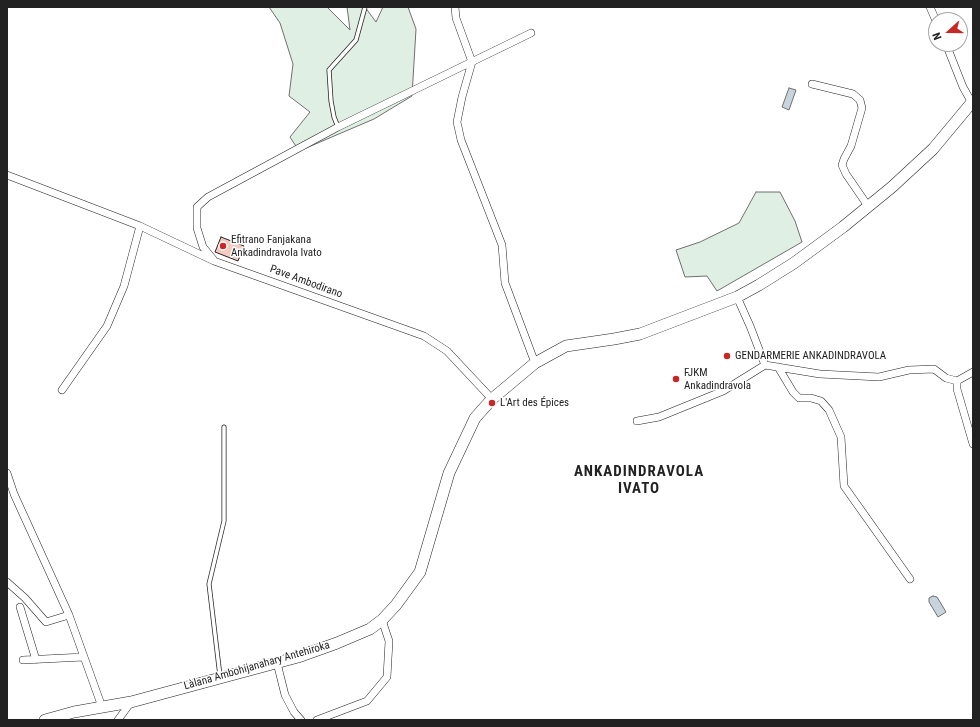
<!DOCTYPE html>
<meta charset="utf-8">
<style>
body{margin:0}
#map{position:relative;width:980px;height:727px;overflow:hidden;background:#fff;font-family:"Roboto Condensed",sans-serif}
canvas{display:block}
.frame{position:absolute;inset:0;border:8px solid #222;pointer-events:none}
.north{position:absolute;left:928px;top:12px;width:40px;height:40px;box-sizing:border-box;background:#fff;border:1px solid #a7a7a7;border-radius:50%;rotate:249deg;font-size:11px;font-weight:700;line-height:16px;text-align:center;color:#222}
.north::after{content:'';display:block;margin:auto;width:14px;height:18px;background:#c62828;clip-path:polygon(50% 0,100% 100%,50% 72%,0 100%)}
</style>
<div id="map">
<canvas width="980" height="727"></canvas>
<div class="frame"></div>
<div class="north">N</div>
</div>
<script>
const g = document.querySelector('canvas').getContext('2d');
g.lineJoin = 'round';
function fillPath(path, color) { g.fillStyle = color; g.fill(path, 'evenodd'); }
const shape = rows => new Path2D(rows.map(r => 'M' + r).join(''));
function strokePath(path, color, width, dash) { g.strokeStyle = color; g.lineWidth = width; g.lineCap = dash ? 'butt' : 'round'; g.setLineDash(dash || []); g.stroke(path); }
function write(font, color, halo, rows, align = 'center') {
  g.font = font + ' "Roboto Condensed",sans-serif'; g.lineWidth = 3; g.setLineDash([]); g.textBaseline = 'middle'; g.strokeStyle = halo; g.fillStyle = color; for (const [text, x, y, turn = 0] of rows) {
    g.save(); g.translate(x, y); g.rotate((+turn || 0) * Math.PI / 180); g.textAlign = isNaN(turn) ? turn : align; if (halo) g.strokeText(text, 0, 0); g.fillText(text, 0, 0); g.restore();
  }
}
const green = shape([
 [269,7,327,7,350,30,347,7,365,7,376,22,383,7,408,7,416,29,412,96,374,119,299,151,290,137,310,112,289,96,293,64,280,23,269,7],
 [756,192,780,192,795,221,802,242,717,291,707,276,685,277,676,250,700,242,739,223,756,192]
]);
fillPath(green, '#e0efe3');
strokePath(green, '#6f6f6f', 1);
const water = shape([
 [789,88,796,90,789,110,782,107,789,88],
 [933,596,937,597,946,612,938,617,929,602,929,598,933,596]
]);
fillPath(water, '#c7d3dd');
strokePath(water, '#6f6f6f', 1);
const building = shape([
 [221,237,244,246,238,261,215,252,221,237]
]);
fillPath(building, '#f3c9c0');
strokePath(building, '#222', 1);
const lane = shape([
 [338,127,334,117,331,101,329,70,356,40,365,7],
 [220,676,209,584,224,521,224,427]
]);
const street = shape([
 [455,7,456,18,472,62,462,97,457,122,461,140,502,245,505,283,535,363],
 [930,7,936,21],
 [946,44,963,87,972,103],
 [812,84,853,94,860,100,862,108,851,146,844,159,842,165,846,174,868,206],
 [7,175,140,226,214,261,424,336,447,351,492,399],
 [213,259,203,247,197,228,197,207,208,197,338,127,531,33],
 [737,297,750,326,765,365,820,374,879,377,909,370,934,369,946,378,957,381],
 [778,367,793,392,799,398,811,398,821,401,829,410,841,437,844,486,910,579],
 [973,372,957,381,957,389,973,444],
 [62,390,107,326,124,286,140,226],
 [637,421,659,417,723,391,765,365],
 [7,473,14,494,69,615],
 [7,582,25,598,46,622,69,615,102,707],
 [20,607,36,660],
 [23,660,84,657],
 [277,663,285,695,294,712,301,720],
 [118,720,131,702],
 [317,720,367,701,387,677,389,641,382,620]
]);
const secondary = shape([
 [45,720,74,712,131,702,298,657,337,643,370,629,382,620,396,605,420,572,449,473,475,418,492,399,535,363,566,346,614,339,640,334,737,297,759,285,794,263,843,227,892,187,933,149,973,101]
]);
strokePath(lane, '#222', 5);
strokePath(street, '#222', 8);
strokePath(secondary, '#222', 12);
strokePath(lane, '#fff', 3.5);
strokePath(street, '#fff', 7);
strokePath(secondary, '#fff', 11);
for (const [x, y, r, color] of [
 [223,246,4,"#c62828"],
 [727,356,4,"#c62828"],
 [676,379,4,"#c62828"],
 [492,403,4,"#c62828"]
]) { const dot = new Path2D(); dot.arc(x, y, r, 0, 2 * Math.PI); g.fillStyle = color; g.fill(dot); strokePath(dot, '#fff', 1.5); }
write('11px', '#222', '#fff', [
 ["Efitrano Fanjakana",231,240],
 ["Ankadindravola Ivato",231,253],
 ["GENDARMERIE ANKADINDRAVOLA",735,356],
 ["FJKM",684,373],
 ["Ankadindravola",684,386],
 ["L'Art des Épices",500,403]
], 'left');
write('11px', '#222', '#fff', [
 ["Pave Ambodirano",306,282,20],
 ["Làlana Ambohijanahary Antehiroka",257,666,-16]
]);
g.letterSpacing = '1px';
write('bold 15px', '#222', '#fff', [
 ["ANKADINDRAVOLA",639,472],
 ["IVATO",639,489]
]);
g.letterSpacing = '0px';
</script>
